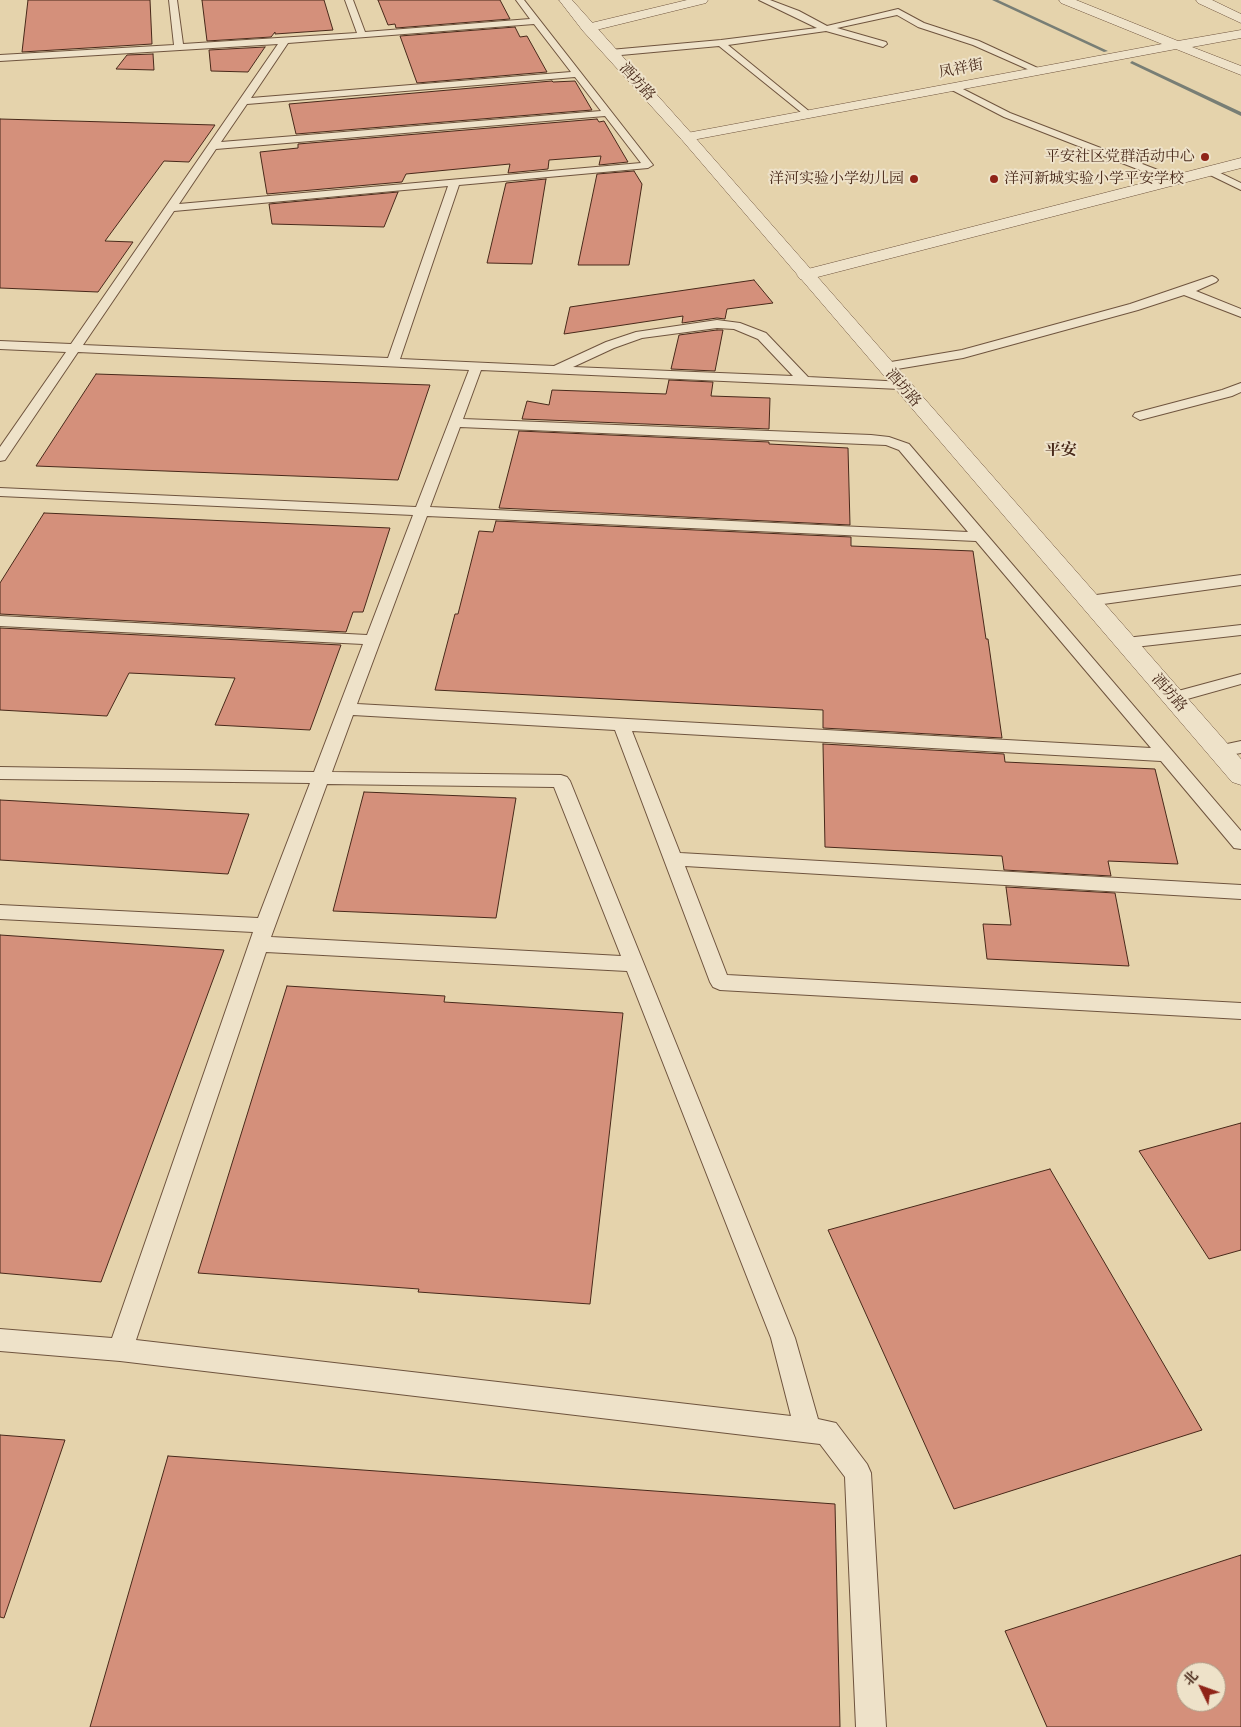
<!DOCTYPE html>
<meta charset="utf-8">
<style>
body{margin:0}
#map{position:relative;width:1241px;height:1727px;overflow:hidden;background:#e5d3ac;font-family:"EB Garamond","Noto Serif SC",serif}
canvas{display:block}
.north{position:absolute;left:1176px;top:1662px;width:50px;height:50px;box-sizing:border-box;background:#eee2c9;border:1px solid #ac9883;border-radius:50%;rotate:312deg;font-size:14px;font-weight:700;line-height:20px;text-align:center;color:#48291a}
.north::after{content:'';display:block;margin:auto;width:18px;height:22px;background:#8f2418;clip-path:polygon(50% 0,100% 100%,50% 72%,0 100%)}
</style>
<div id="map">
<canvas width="1241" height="1727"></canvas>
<div class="north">北</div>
</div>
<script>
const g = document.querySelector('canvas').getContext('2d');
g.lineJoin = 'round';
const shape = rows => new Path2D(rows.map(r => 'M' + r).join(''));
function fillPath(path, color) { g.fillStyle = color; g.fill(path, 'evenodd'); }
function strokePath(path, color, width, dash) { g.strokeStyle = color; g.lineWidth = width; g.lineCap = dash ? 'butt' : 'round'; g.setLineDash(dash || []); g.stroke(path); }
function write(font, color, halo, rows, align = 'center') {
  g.font = font + ' "EB Garamond","Noto Serif SC",serif'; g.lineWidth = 4; g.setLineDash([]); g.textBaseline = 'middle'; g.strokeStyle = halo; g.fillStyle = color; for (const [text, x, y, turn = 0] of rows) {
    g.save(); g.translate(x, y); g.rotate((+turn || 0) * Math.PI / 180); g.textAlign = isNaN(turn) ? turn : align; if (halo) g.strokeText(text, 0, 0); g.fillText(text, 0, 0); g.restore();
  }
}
fillPath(shape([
 [992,0,998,0,1108,51,1104,52,992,0],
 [1132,61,1241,112,1241,116,1130,63,1132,61]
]), '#787e75');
const building = shape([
 [28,0,150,0,152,44,22,52,28,0],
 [202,0,324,0,333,30,275,34,275,32,271,37,207,41,202,0],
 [378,0,500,0,510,19,396,28,395,24,388,25,378,0],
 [515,27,520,37,527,36,547,72,417,83,400,36,515,27],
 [265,47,248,72,211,71,209,50,265,47],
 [153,54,154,70,116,69,127,55,153,54],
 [552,81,553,82,575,81,592,110,296,134,289,104,552,81],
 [0,119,215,125,189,162,164,161,105,241,133,242,98,292,0,288,0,119],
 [597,119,599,122,604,121,628,162,599,165,601,156,549,160,548,169,508,173,510,164,406,174,402,182,267,194,260,152,298,148,298,144,597,119],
 [634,171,642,184,629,265,578,265,597,174,634,171],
 [546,179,532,264,487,263,506,183,546,179],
 [398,192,384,227,272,224,269,204,398,192],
 [754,280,773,303,727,309,725,319,717,318,682,323,683,316,564,334,570,307,754,280],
 [717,330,723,330,715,371,671,369,679,335,717,330],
 [96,374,430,385,398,480,36,466,96,374],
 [669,380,713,382,711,396,770,398,769,429,522,419,527,401,549,405,552,390,666,394,669,380],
 [519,431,769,442,769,444,848,448,850,525,499,508,519,431],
 [44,513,390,528,363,612,353,612,346,632,0,614,0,583,44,513],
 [496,521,851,537,851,546,973,551,986,639,988,639,1002,738,823,728,823,710,435,690,455,614,458,614,479,531,493,532,496,521],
 [0,628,341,645,310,730,215,725,235,678,129,673,107,716,0,710,0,628],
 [823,744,1004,754,1005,762,1155,769,1178,864,1108,861,1111,876,1004,870,1002,856,825,847,823,744],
 [364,792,516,798,496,918,333,911,364,792],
 [0,800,249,814,228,874,0,860,0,800],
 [1006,887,1115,893,1129,966,987,959,983,924,1011,925,1006,887],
 [0,935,224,950,101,1282,0,1273,0,935],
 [287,986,445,996,444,1002,623,1013,590,1304,418,1292,419,1289,198,1273,287,986],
 [1241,1123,1241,1250,1209,1259,1139,1151,1241,1123],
 [1050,1169,1202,1430,954,1509,828,1230,1050,1169],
 [0,1435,65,1440,4,1618,0,1617,0,1435],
 [168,1456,835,1504,840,1727,90,1727,168,1456],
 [1241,1555,1241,1727,1047,1727,1005,1631,1241,1555],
 [1186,1672,1216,1672,1216,1702,1186,1702,1186,1672]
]);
fillPath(building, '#d4907b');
strokePath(building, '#48291a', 1);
const service = shape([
 [169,0,177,0,183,44,357,33,345,0,353,0,365,32,530,19,516,0,524,0,653,165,648,168,459,185,400,359,554,366,606,342,636,332,717,320,740,323,766,333,808,377,905,382,907,385,900,389,481,370,463,419,871,435,889,437,909,444,1241,831,1241,849,1234,848,1161,761,632,731,680,853,1241,885,1241,899,685,866,727,975,1241,1003,1241,1019,720,990,713,987,710,982,615,730,353,715,332,772,561,775,567,777,570,781,795,1338,818,1419,836,1423,867,1464,871,1473,886,1727,856,1727,845,1477,820,1444,120,1361,0,1351,0,1329,112,1338,253,932,0,919,0,905,258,918,310,783,0,779,0,767,314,772,363,644,0,626,0,616,367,635,413,515,0,496,0,488,416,507,469,370,78,352,5,460,0,461,0,447,66,352,0,349,0,341,71,344,278,44,0,61,0,55,174,45,169,0],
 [534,24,571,72,251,98,288,43,534,24],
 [575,77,601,111,221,142,247,104,575,77],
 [605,116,641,163,179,204,216,149,605,116],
 [448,186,388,358,83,345,174,211,448,186],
 [717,328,734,329,758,339,793,376,573,367,614,348,642,338,717,328],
 [460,427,886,445,899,450,968,532,430,507,460,427],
 [427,516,976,541,1151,748,357,704,427,516],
 [327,784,554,787,621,956,271,937,327,784],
 [266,952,627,971,771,1338,791,1416,136,1340,266,952],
 [759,0,770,0,799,11,827,26,898,9,924,23,979,41,1042,70,1037,73,1034,72,973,45,918,27,897,15,837,28,886,42,887,44,883,47,826,31,728,45,810,112,812,114,807,117,719,46,610,56,605,53,610,50,721,40,817,28,759,0],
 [953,84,1010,113,1176,177,1177,179,1172,182,1168,181,1004,117,950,89,948,87,953,84],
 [1210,168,1241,183,1241,190,1206,173,1205,171,1206,169,1210,168],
 [1212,276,1216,278,1218,280,1216,282,1196,291,1241,309,1241,317,1184,295,1138,310,963,358,885,371,879,367,885,363,962,350,1130,304,1212,276],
 [1241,383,1241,392,1232,396,1140,420,1133,416,1135,413,1222,390,1241,383],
 [1241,575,1241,585,1089,606,1083,604,1081,601,1083,598,1089,596,1241,575],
 [1241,625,1241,635,1126,648,1120,646,1118,643,1120,640,1126,638,1241,625],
 [1241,674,1241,684,1173,703,1167,702,1165,698,1167,694,1241,674],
 [1241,741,1241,753,1219,757,1213,755,1210,751,1213,747,1241,741]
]);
const minor = shape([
 [687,0,708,0,706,3,588,32,582,28,583,25,687,0],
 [1059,0,1076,0,1178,41,1241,30,1241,38,1192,47,1241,66,1241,75,1176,49,687,141,682,140,680,137,682,134,687,133,1162,44,1061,3,1059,0],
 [1196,0,1212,0,1241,14,1241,23,1198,3,1196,0],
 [1241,158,1241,168,806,280,800,279,797,275,800,271,1241,158]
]);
const tertiary = shape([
 [559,0,572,0,692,134,1241,759,1241,785,1232,782,682,140,583,31,559,0]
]);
strokePath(service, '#6f543e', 2);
strokePath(minor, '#6f543e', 1);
strokePath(tertiary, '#6f543e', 1);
fillPath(service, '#eee2c9');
fillPath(minor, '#eee2c9');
fillPath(tertiary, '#eee2c9');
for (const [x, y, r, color] of [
 [1205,157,5,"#8f2418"],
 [914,179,5,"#8f2418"],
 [994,179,5,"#8f2418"]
]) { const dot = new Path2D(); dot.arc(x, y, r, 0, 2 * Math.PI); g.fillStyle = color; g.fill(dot); strokePath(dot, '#eee2c9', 2); }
write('15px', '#48291a', '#eee2c9', [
 ["凤祥街",961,69,-11],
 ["酒坊路",637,82,48],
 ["酒坊路",903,388,49],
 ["酒坊路",1169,693,49]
]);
write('15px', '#48291a', '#eee2c9', [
 ["平安社区党群活动中心",1195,157],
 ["洋河实验小学幼儿园",904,179],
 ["洋河新城实验小学平安学校",1004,179,"left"]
], 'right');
write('bold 16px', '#48291a', '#eee2c9', [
 ["平安",1061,451]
]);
</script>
